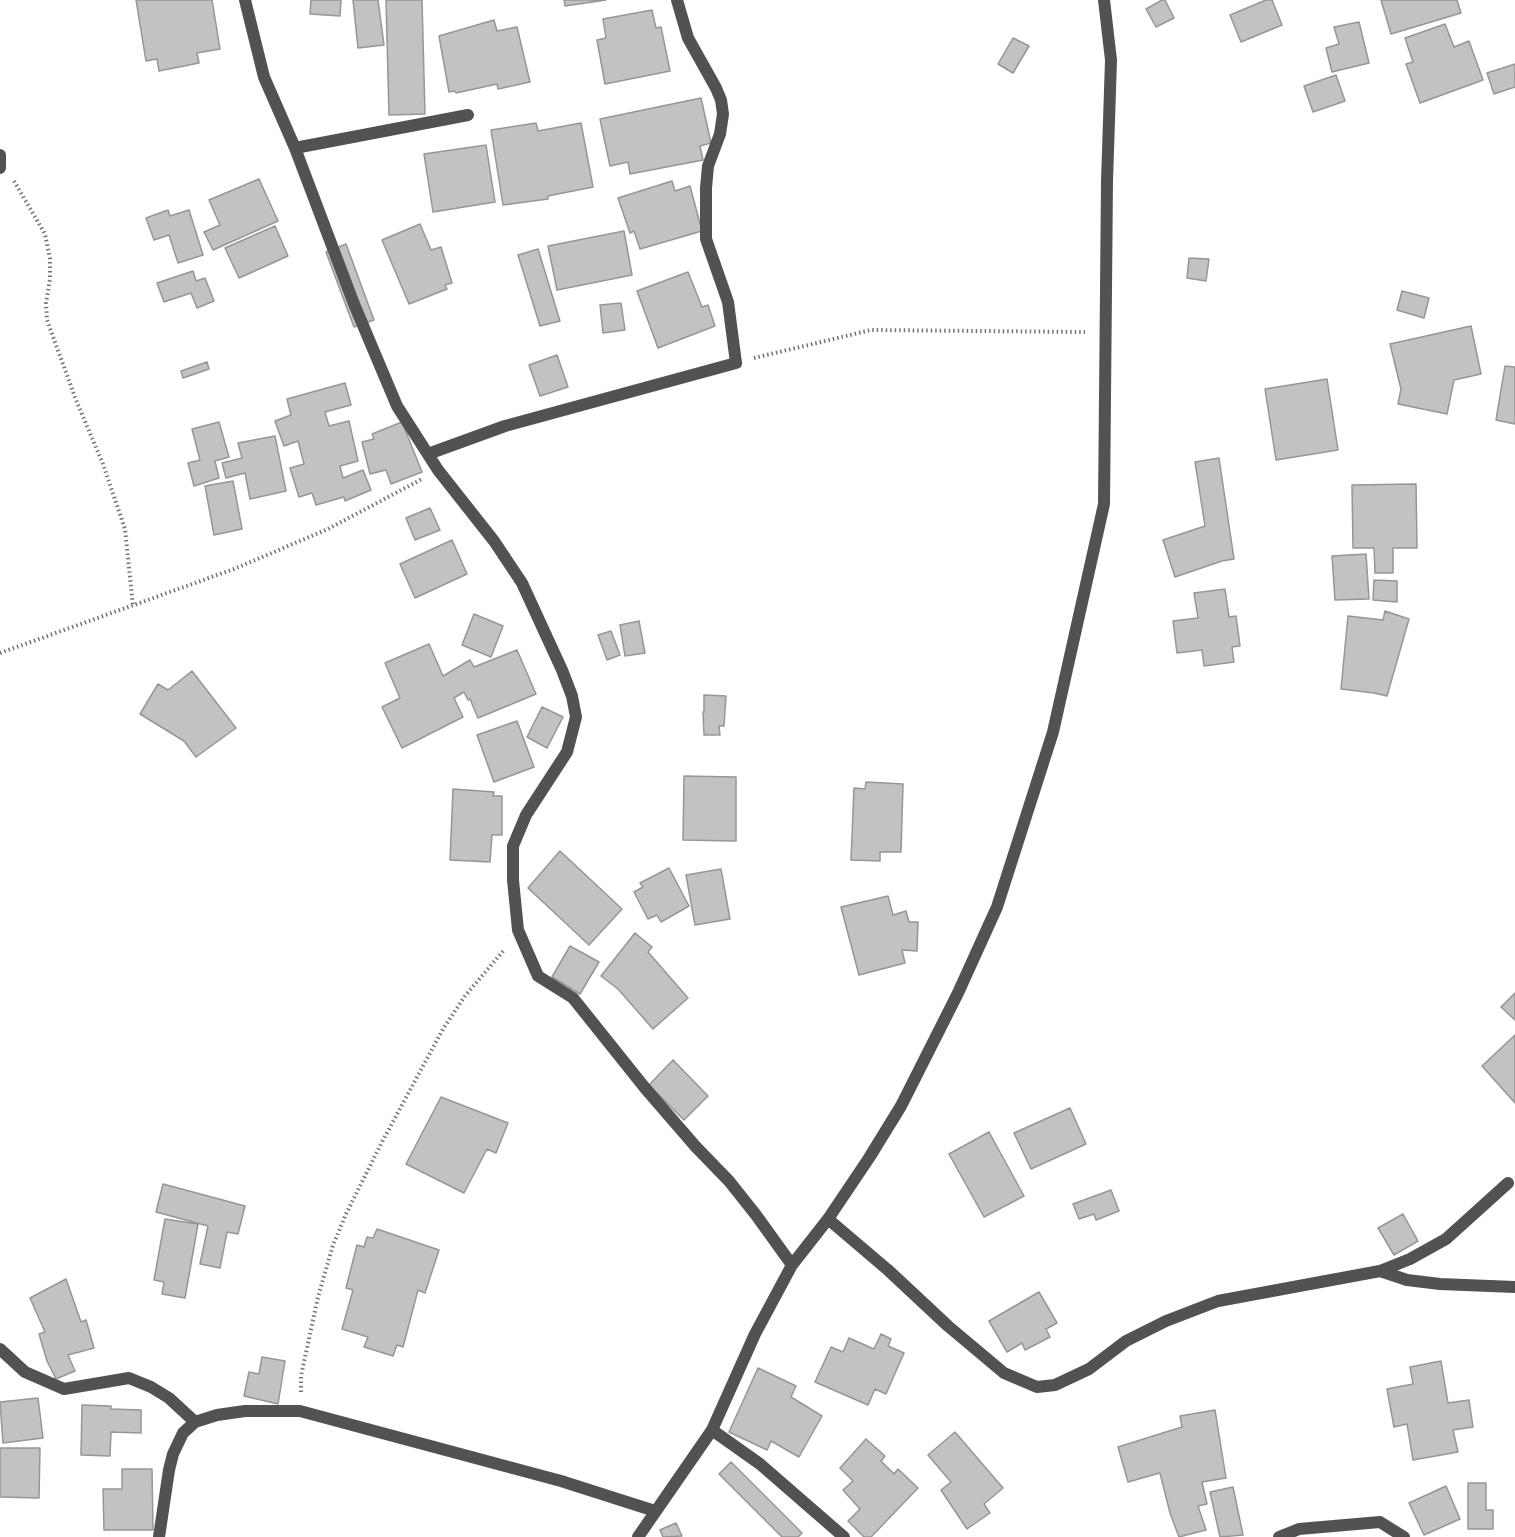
<!DOCTYPE html>
<style>
body{margin:0}
canvas{display:block;background:#fff}
</style>
<canvas width="1515" height="1537"></canvas>
<script>
const g = document.querySelector('canvas').getContext('2d');
g.lineJoin = 'round';
function fillPath(path, color) { g.fillStyle = color; g.fill(path, 'evenodd'); }
const shape = rows => new Path2D(rows.map(r => 'M' + r).join(''));
function strokePath(path, color, width, dash) { g.strokeStyle = color; g.lineWidth = width; g.lineCap = dash ? 'butt' : 'round'; g.setLineDash(dash || []); g.stroke(path); }
const building = shape([
 [136,0,212,0,220,49,197,53,199,63,159,71,157,59,146,61,136,0],
 [311,0,341,0,340,16,310,14,311,0],
 [353,0,378,0,384,45,358,48,353,0],
 [386,0,422,0,425,114,389,115,386,0],
 [564,0,606,0,565,6,564,0],
 [1162,0,1165,0,1174,18,1156,27,1146,9,1162,0],
 [1266,0,1272,0,1282,25,1241,42,1230,15,1266,0],
 [1381,0,1457,0,1461,13,1391,34,1381,0],
 [652,10,656,28,661,27,670,71,605,84,597,40,606,38,603,19,652,10],
 [494,20,497,31,517,27,530,82,498,89,497,84,456,93,455,91,449,92,439,36,494,20],
 [1359,22,1369,63,1332,72,1326,48,1339,44,1334,27,1359,22],
 [1445,24,1454,47,1469,41,1483,80,1420,103,1406,64,1413,62,1405,38,1445,24],
 [1013,38,1029,46,1013,73,998,64,1013,38],
 [1515,64,1515,87,1494,94,1487,73,1515,64],
 [1336,75,1345,101,1313,112,1304,86,1336,75],
 [701,98,711,143,700,146,703,160,630,174,628,162,610,166,600,119,701,98],
 [536,123,538,131,581,123,593,187,548,196,548,199,503,205,491,130,536,123],
 [486,145,495,202,433,212,424,154,486,145],
 [259,179,278,221,213,250,204,232,220,225,209,200,259,179],
 [672,181,675,191,690,186,702,231,640,249,634,231,630,233,618,198,672,181],
 [168,210,170,216,189,210,203,255,178,263,169,235,154,240,146,218,168,210],
 [420,224,431,250,441,247,452,283,445,285,447,289,409,304,382,240,420,224],
 [275,226,288,256,239,278,225,248,275,226],
 [624,231,632,275,557,290,548,246,624,231],
 [346,244,374,320,354,327,326,252,346,244],
 [538,249,560,321,540,326,518,255,538,249],
 [1189,258,1209,259,1206,281,1187,278,1189,258],
 [193,271,196,281,205,278,214,301,197,308,191,293,164,302,157,283,193,271],
 [688,272,702,307,708,305,715,326,658,348,637,291,688,272],
 [1402,291,1429,298,1424,318,1397,310,1402,291],
 [621,303,625,330,603,333,600,305,621,303],
 [1471,326,1481,374,1454,380,1447,414,1398,404,1401,389,1390,344,1471,326],
 [557,355,568,387,540,396,529,365,557,355],
 [207,362,209,369,183,378,181,371,207,362],
 [1505,366,1515,367,1515,424,1496,420,1505,366],
 [1327,379,1338,450,1276,460,1265,389,1327,379],
 [345,383,351,405,325,412,329,426,349,421,358,461,340,466,343,478,363,470,371,490,345,501,344,497,316,505,312,493,299,497,290,468,304,464,298,441,284,446,275,421,291,415,287,399,345,383],
 [219,422,229,457,215,461,219,478,194,486,188,463,200,460,192,429,219,422],
 [402,422,422,472,391,484,386,470,370,474,362,442,374,439,372,434,402,422],
 [275,436,286,491,250,499,245,473,226,478,222,463,242,458,238,443,275,436],
 [1219,458,1234,559,1222,561,1175,577,1163,540,1205,526,1195,462,1219,458],
 [233,481,242,529,214,535,205,486,233,481],
 [1416,484,1417,548,1393,548,1393,573,1375,573,1374,548,1353,548,1352,485,1416,484],
 [430,508,440,530,415,540,406,518,430,508],
 [452,540,467,574,415,598,400,564,452,540],
 [1366,554,1369,599,1335,600,1332,556,1366,554],
 [1374,580,1397,581,1397,602,1373,600,1374,580],
 [1225,589,1229,617,1236,616,1240,646,1232,647,1234,662,1204,666,1202,650,1177,653,1173,621,1198,618,1194,593,1225,589],
 [1385,611,1409,619,1387,696,1374,693,1341,689,1348,616,1383,620,1385,611],
 [474,614,503,626,491,657,462,645,474,614],
 [639,621,645,653,625,656,620,625,639,621],
 [611,631,620,655,607,660,598,635,611,631],
 [429,644,443,676,470,660,474,667,517,650,536,694,478,718,470,699,468,700,464,692,454,698,463,717,402,748,382,707,400,698,385,663,429,644],
 [192,671,236,728,196,757,184,741,140,714,158,684,168,690,192,671],
 [704,695,726,696,724,726,719,726,720,735,704,735,703,712,704,712,704,695],
 [542,707,563,717,547,748,527,737,542,707],
 [517,721,534,767,494,782,477,735,517,721],
 [684,776,736,777,736,841,683,840,684,776],
 [866,782,903,784,901,852,880,852,880,861,851,860,854,788,865,789,866,782],
 [453,789,494,792,493,796,502,796,502,835,492,835,490,862,450,860,453,789],
 [560,851,622,909,589,945,528,888,560,851],
 [669,868,689,906,661,922,657,915,648,919,634,892,643,887,640,883,669,868],
 [721,869,730,919,695,925,686,875,721,869],
 [888,896,893,915,906,911,909,922,918,922,917,951,902,950,905,963,859,975,841,907,888,896],
 [635,933,652,947,648,952,688,998,653,1029,618,989,601,976,635,933],
 [570,946,599,962,580,994,552,977,570,946],
 [1515,993,1515,1020,1501,1007,1515,993],
 [1515,1035,1515,1103,1482,1066,1515,1035],
 [673,1060,708,1096,684,1120,649,1085,673,1060],
 [441,1097,508,1123,496,1153,487,1149,464,1193,406,1164,441,1097],
 [1070,1108,1086,1144,1031,1169,1014,1133,1070,1108],
 [989,1132,1024,1196,984,1217,949,1154,989,1132],
 [163,1184,245,1206,238,1234,227,1232,220,1268,200,1264,208,1226,156,1212,163,1184],
 [1111,1190,1119,1211,1096,1220,1094,1214,1079,1219,1073,1204,1111,1190],
 [1403,1214,1418,1241,1394,1255,1378,1228,1403,1214],
 [165,1219,198,1224,185,1298,162,1294,164,1282,154,1280,165,1219],
 [377,1229,439,1250,425,1293,418,1290,403,1347,397,1345,393,1356,364,1347,368,1337,342,1329,353,1290,346,1288,357,1245,364,1247,367,1237,373,1238,377,1229],
 [66,1279,81,1322,86,1320,94,1348,68,1355,75,1371,56,1379,47,1361,39,1334,45,1332,30,1298,66,1279],
 [1039,1292,1057,1323,1046,1329,1050,1337,1025,1350,1022,1343,1007,1352,989,1321,1039,1292],
 [881,1334,891,1339,888,1346,904,1353,886,1394,875,1389,868,1405,815,1382,831,1347,843,1352,849,1338,874,1349,881,1334],
 [262,1357,285,1361,278,1404,244,1396,249,1372,259,1374,262,1357],
 [1441,1361,1448,1403,1469,1400,1473,1427,1453,1430,1458,1452,1413,1460,1407,1424,1394,1427,1387,1389,1413,1384,1410,1367,1441,1361],
 [758,1368,796,1386,791,1397,822,1416,799,1457,771,1441,767,1450,729,1432,758,1368],
 [38,1398,43,1438,3,1443,0,1402,38,1398],
 [82,1405,111,1406,111,1409,141,1410,141,1433,111,1432,110,1456,81,1455,82,1405],
 [1215,1410,1226,1478,1202,1482,1207,1504,1198,1506,1206,1530,1179,1537,1170,1513,1160,1473,1128,1482,1118,1447,1182,1427,1180,1416,1215,1410],
 [955,1432,1003,1488,984,1504,990,1513,967,1529,941,1490,951,1482,928,1455,955,1432],
 [866,1439,885,1456,881,1461,894,1474,898,1469,918,1488,871,1537,864,1537,848,1521,860,1509,843,1490,853,1481,840,1468,866,1439],
 [0,1448,40,1448,39,1498,0,1497,0,1448],
 [731,1462,802,1533,798,1537,782,1537,719,1474,731,1462],
 [122,1469,152,1469,153,1530,104,1530,103,1489,122,1489,122,1469],
 [1468,1483,1486,1483,1486,1510,1493,1510,1493,1529,1468,1529,1468,1483],
 [1446,1486,1460,1519,1424,1535,1409,1503,1446,1486],
 [1233,1487,1243,1535,1220,1537,1210,1492,1233,1487],
 [676,1523,682,1536,663,1537,660,1530,676,1523]
]);
fillPath(building, '#c2c2c2');
strokePath(building, '#969696', 1.5);
strokePath(shape([
 [14,181,45,234,50,259,50,279,46,303,47,320,76,400,103,464,125,529,133,606],
 [754,358,871,330,1085,332],
 [0,653,234,569,328,529,422,479],
 [301,1392,301,1376,318,1297,333,1245,346,1214,382,1142,443,1029,465,996,504,950]
]), '#747474', 4, [1.5, 3]);
strokePath(shape([
 [245,0,264,77,295,148,354,304,397,406,438,470,494,541,522,583,562,670,572,696,576,717,567,752,526,815,513,846,513,880,518,930,538,976,573,998,645,1088,696,1147,729,1181,756,1215,792,1265],
 [295,148,468,115],
 [0,155,0,168],
 [428,454,505,426,736,363,728,302,706,239,706,188,708,166,720,134,723,114,721,100,716,88,688,38,677,0],
 [828,1219,888,1270,948,1326,1004,1373,1037,1387,1055,1385,1089,1369,1126,1341,1166,1321,1218,1301,1380,1271,1410,1259,1446,1239,1508,1183],
 [1380,1271,1407,1280,1440,1284,1515,1287],
 [0,1349,25,1372,64,1389,129,1378,151,1387,169,1398,195,1422],
 [712,1430,760,1464,844,1537],
 [159,1537,169,1470,173,1454,183,1433,195,1422,217,1415,245,1411,300,1411,561,1481,655,1511],
 [638,1537,712,1430,755,1334,792,1265,828,1219,869,1158,901,1106,958,993,997,907,1053,732,1104,504,1107,181,1111,60,1104,0],
 [1279,1537,1299,1529,1380,1522,1404,1537]
]), '#525252', 12);
</script>
